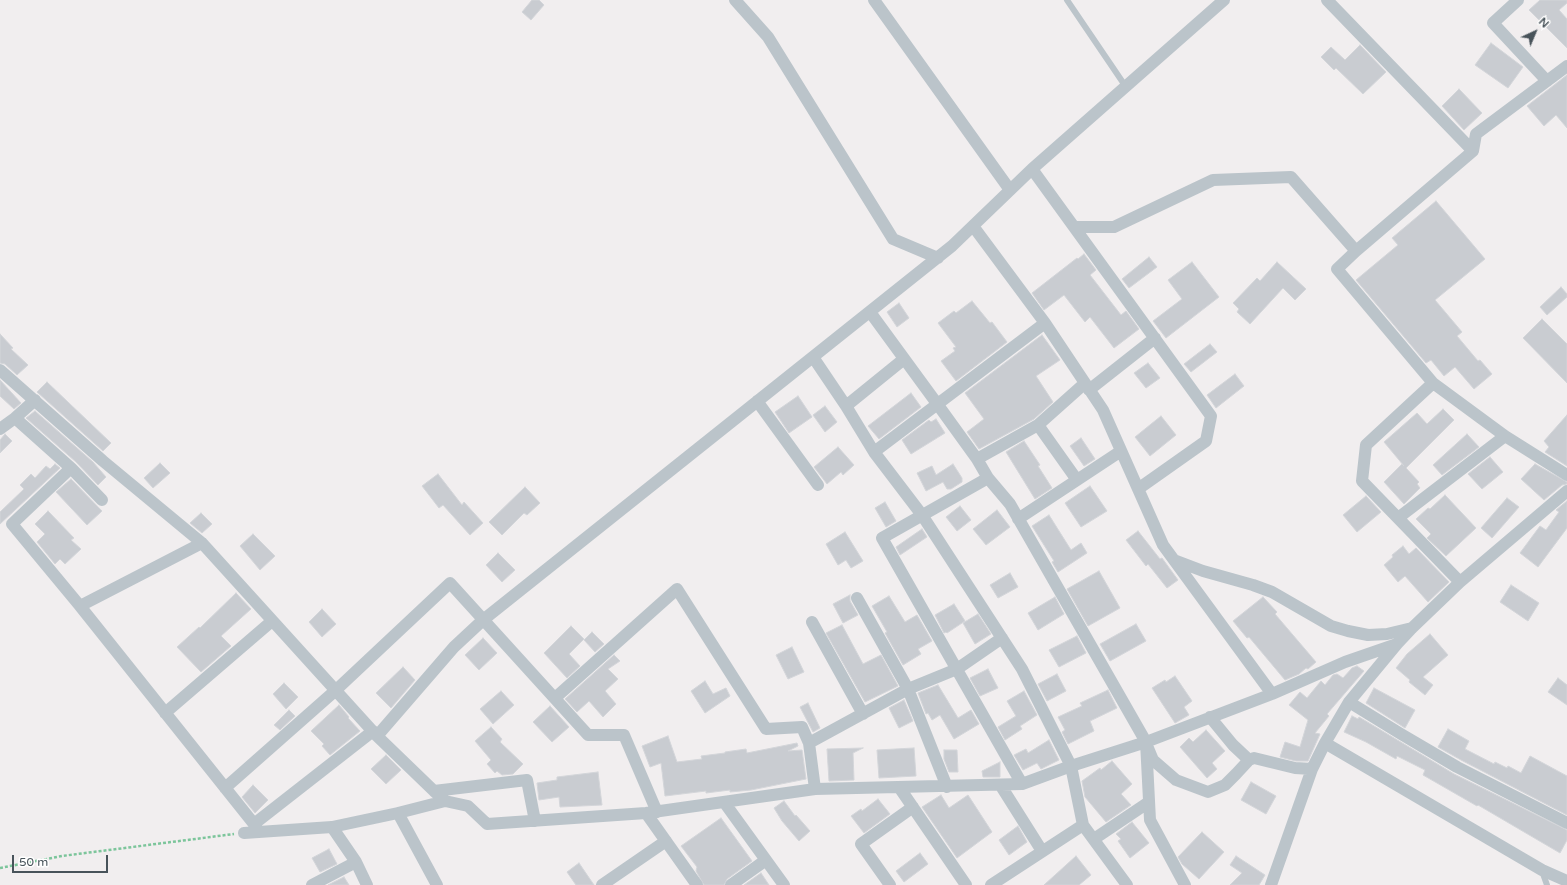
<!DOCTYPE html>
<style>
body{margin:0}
#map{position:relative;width:1567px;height:885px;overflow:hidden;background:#f1eeef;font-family:"Varela Round",sans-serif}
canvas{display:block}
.north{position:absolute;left:1515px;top:12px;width:40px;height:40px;-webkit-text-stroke:3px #fff;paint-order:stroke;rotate:44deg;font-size:11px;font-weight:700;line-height:16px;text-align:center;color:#48535a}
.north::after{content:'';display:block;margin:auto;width:14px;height:18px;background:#48535a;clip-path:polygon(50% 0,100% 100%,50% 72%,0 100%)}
.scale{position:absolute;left:12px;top:855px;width:96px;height:18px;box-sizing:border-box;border:2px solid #48535a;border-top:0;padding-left:5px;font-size:12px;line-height:14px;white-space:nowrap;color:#48535a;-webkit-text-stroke:3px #fff;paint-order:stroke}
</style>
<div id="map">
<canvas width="1567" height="885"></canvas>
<div class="north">N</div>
<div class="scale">50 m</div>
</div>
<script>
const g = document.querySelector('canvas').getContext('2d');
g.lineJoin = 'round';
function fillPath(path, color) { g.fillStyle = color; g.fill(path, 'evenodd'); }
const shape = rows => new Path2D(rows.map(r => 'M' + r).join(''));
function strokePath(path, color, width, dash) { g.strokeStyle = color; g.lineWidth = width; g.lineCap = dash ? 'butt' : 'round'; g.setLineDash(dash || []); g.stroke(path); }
const building = shape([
 [532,0,539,0,544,5,531,20,522,12,532,0],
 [1540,0,1567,0,1567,3,1559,10,1567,19,1567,48,1529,10,1540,0],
 [1491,43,1523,67,1508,88,1475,65,1491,43],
 [1360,45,1386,72,1363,94,1336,68,1334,70,1321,57,1331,47,1345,60,1360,45],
 [1567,75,1567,128,1556,115,1544,126,1527,106,1567,75],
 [1459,89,1482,113,1464,130,1442,106,1459,89],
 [1436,201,1485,259,1435,300,1462,332,1457,336,1478,361,1480,360,1492,374,1474,389,1455,367,1444,376,1431,360,1426,363,1356,280,1398,245,1392,238,1436,201],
 [1084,254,1096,270,1090,275,1121,315,1126,311,1139,329,1114,348,1090,317,1085,322,1064,295,1044,310,1032,293,1077,258,1078,259,1084,254],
 [1149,257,1157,267,1129,288,1122,279,1149,257],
 [1192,262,1219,297,1166,338,1153,321,1182,299,1168,280,1192,262],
 [1277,262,1306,289,1295,300,1283,288,1250,324,1237,312,1239,309,1233,303,1257,278,1260,281,1277,262],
 [1561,287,1567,294,1567,297,1547,315,1540,307,1561,287],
 [972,301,990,323,992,322,1007,342,956,381,941,361,955,351,953,348,956,347,938,323,954,311,956,313,972,301],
 [899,303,909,318,897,327,887,312,899,303],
 [1542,319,1567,344,1567,383,1523,338,1542,319],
 [0,334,13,348,11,349,28,365,17,375,5,364,0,363,0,334],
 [1042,335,1060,360,1036,376,1053,402,1034,419,979,449,967,432,984,419,965,393,1042,335],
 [1210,344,1217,352,1191,372,1184,364,1210,344],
 [1148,363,1160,378,1146,388,1134,373,1148,363],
 [1235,374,1244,386,1216,408,1207,395,1235,374],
 [0,380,21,403,14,409,0,396,0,380],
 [47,382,111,443,103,451,37,392,47,382],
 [911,393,921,407,879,439,868,426,911,393],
 [798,396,812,417,789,433,775,412,798,396],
 [825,406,837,422,825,432,813,415,825,406],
 [1443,409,1454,420,1406,468,1419,482,1417,484,1420,488,1404,504,1384,482,1402,464,1404,466,1384,442,1417,413,1427,424,1443,409],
 [35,411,93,462,106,477,98,485,76,462,26,418,35,411],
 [1567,415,1567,466,1545,452,1549,447,1544,441,1567,415],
 [1161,416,1176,435,1150,456,1135,437,1161,416],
 [936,419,945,433,911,454,902,440,929,420,931,422,936,419],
 [5,434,12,441,0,453,0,440,5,434],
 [1467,434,1479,447,1442,475,1433,465,1467,434],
 [1081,438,1095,459,1084,466,1070,446,1081,438],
 [1024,441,1040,465,1038,466,1052,488,1035,499,1006,452,1024,441],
 [838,447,854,465,843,475,841,472,827,484,814,467,838,447],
 [1490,457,1503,472,1482,489,1468,474,1490,457],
 [160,463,170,473,153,488,144,478,160,463],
 [55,464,60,468,0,524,0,512,24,489,20,485,31,474,35,478,46,466,50,469,55,464],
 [953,464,962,478,962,482,951,489,947,489,943,482,926,491,917,473,932,466,936,475,953,464],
 [1535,464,1567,482,1567,484,1562,485,1544,500,1521,479,1535,464],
 [438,474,462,505,464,502,483,523,470,535,443,505,439,508,422,486,438,474],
 [71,479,102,511,87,525,56,492,71,479],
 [1090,486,1107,511,1081,527,1065,503,1090,486],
 [525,487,540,503,527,515,524,513,502,535,489,522,525,487],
 [1445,495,1476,528,1446,556,1427,538,1431,534,1416,519,1428,508,1430,509,1445,495],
 [1366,496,1381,512,1357,532,1343,515,1366,496],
 [1507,498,1519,507,1492,538,1481,528,1507,498],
 [1567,501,1567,528,1538,567,1520,553,1540,526,1546,530,1559,512,1556,510,1567,501],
 [885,502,896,521,886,527,875,508,885,502],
 [960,506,971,520,957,531,946,517,960,506],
 [997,510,1010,527,986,545,973,529,997,510],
 [48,511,74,538,71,540,81,549,65,564,60,559,55,564,37,542,45,534,35,524,48,511],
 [201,513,212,524,202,533,190,523,201,513],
 [1049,515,1071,550,1081,543,1087,553,1058,572,1052,562,1054,561,1032,526,1049,515],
 [922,529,927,537,900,555,896,547,922,529],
 [1138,531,1160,559,1162,558,1178,580,1167,588,1148,564,1146,566,1126,540,1138,531],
 [845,532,863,561,851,568,846,560,838,565,826,544,845,532],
 [253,534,275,556,260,570,240,546,253,534],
 [1403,546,1409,554,1416,548,1449,582,1428,602,1405,576,1398,582,1384,565,1393,557,1392,555,1403,546],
 [498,553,515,570,502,582,486,565,498,553],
 [1099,571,1120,608,1088,626,1067,589,1099,571],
 [1010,573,1018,587,998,598,990,585,1010,573],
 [1511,585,1539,603,1528,621,1500,602,1511,585],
 [236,593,251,609,221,636,231,646,201,672,177,647,199,627,200,628,236,593],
 [850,595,850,601,858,615,843,623,833,604,850,595],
 [889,596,905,622,917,615,932,641,918,649,921,654,903,665,885,633,887,632,872,606,889,596],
 [1055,597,1064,614,1038,630,1028,613,1055,597],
 [1263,597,1277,612,1275,614,1316,662,1308,669,1306,668,1299,674,1285,680,1249,637,1247,638,1233,621,1263,597],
 [954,604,965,621,947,633,946,632,944,633,935,615,954,604],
 [322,609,336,624,322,637,309,622,322,609],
 [978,614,991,634,975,644,963,623,978,614],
 [1136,624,1146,641,1110,661,1100,644,1136,624],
 [842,625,863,664,881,655,898,686,865,702,826,633,842,625],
 [571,626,584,639,569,654,580,666,567,678,544,653,571,626],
 [592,632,604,644,595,652,584,640,592,632],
 [1430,634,1448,655,1423,677,1433,685,1425,695,1409,682,1410,680,1396,668,1407,654,1430,634],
 [1077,636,1086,653,1059,667,1049,650,1077,636],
 [483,638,497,653,479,670,465,655,483,638],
 [792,647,804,672,788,679,776,655,792,647],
 [614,655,620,661,608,669,618,679,605,691,616,704,603,717,589,701,577,712,565,699,614,655],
 [1357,666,1364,671,1327,714,1329,716,1315,733,1320,734,1308,761,1296,761,1280,757,1285,742,1300,747,1308,720,1289,705,1300,692,1307,698,1321,681,1325,685,1333,675,1337,674,1343,678,1352,668,1357,666],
 [403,667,415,680,391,708,376,693,403,667],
 [988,669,998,688,980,696,970,678,988,669],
 [1057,674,1066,691,1047,701,1038,684,1057,674],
 [1175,676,1192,701,1184,707,1189,715,1175,723,1152,688,1165,680,1166,682,1175,676],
 [1558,678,1567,685,1567,705,1548,692,1558,678],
 [705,681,713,694,726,688,730,696,705,713,691,691,705,681],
 [284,683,298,697,286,709,273,694,284,683],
 [938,685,958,718,971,710,979,724,954,739,940,715,932,720,928,713,926,714,918,693,938,685],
 [1374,688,1415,710,1405,728,1366,703,1374,688],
 [1108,690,1117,708,1090,721,1094,731,1068,744,1062,732,1065,730,1058,717,1082,706,1080,703,1108,690],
 [501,691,514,705,493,724,480,709,501,691],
 [1024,691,1037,715,1020,726,1022,729,1005,740,998,727,1016,716,1007,701,1024,691],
 [904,700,913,721,899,728,889,708,904,700],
 [808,703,820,728,813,732,800,707,808,703],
 [339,705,349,717,348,718,360,731,330,755,322,746,324,744,311,731,339,705],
 [550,706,569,727,552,742,533,722,550,706],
 [289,710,295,716,280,730,274,725,289,710],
 [1352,716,1358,719,1359,717,1454,774,1567,830,1567,840,1560,853,1478,805,1477,806,1423,775,1425,770,1397,756,1396,759,1366,742,1344,732,1352,716],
 [491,727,502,739,500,742,523,764,513,774,502,775,497,771,495,773,487,764,491,760,475,741,491,727],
 [1448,729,1469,741,1465,749,1494,764,1495,762,1507,768,1508,766,1521,773,1530,756,1567,776,1567,815,1461,760,1438,747,1448,729],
 [1206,730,1225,751,1212,763,1217,769,1207,778,1180,747,1189,738,1193,742,1206,730],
 [668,736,677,762,702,759,701,756,725,753,725,752,746,749,747,753,797,743,798,746,788,751,802,750,806,779,751,790,730,792,730,790,706,793,706,791,665,796,661,763,650,767,642,746,668,736],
 [1049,740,1059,760,1041,769,1037,763,1023,770,1014,755,1026,749,1028,753,1049,740],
 [863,748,853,753,854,780,829,781,827,749,863,748],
 [914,748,916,776,879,778,877,750,914,748],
 [944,750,957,750,958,772,949,772,944,759,944,750],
 [386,755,401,770,386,784,371,769,386,755],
 [1112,761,1132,784,1121,794,1131,805,1106,822,1085,797,1082,781,1100,768,1101,770,1112,761],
 [1000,762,1000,777,983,777,982,771,1000,762],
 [598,772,602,805,560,807,559,797,539,800,537,783,557,780,557,777,598,772],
 [1251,782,1276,796,1266,814,1241,800,1251,782],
 [253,785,268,800,255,813,242,797,253,785],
 [941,795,949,808,968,795,992,832,957,858,922,807,941,795],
 [878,799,890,814,864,833,851,816,861,809,862,811,878,799],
 [784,801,795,816,796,815,810,831,799,841,782,821,774,808,784,801],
 [721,818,752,861,727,879,724,885,704,885,696,871,697,867,681,846,721,818],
 [1132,822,1149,843,1130,858,1118,841,1121,839,1116,834,1132,822],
 [1018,826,1027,842,1009,855,999,840,1018,826],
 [1202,832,1224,852,1199,879,1182,864,1178,857,1202,832],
 [329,849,337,864,320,872,312,858,329,849],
 [920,853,928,864,904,882,896,871,920,853],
 [1076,856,1091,875,1079,885,1044,885,1076,856],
 [1236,856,1265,875,1259,885,1230,885,1242,873,1230,865,1236,856],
 [579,863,594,885,576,885,567,872,579,863],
 [761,873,769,885,744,885,761,873],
 [344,877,349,885,328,885,344,877]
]);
fillPath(building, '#c9ccd1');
strokePath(building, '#d3d5d9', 1);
strokePath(shape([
 [0,868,62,856,234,834]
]), '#7cc59b', 2.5, [3, 2]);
strokePath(shape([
 [1067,0,1126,87],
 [1542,871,1547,885]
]), '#bbc4ca', 6);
strokePath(shape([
 [735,0,768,37,893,239,938,258],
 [874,0,1010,190],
 [1327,0,1473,151],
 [1518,0,1493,23,1547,81],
 [1032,169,1211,416,1206,441,1138,489],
 [973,226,1045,323,1103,410,1163,545,1272,694],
 [1074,227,1114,227,1213,180,1291,177,1356,251],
 [870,312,938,405,977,459,988,478,1010,504,1146,742,1150,820,1185,885],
 [813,357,846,406,874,452,922,515,1022,669,1071,766,1083,825,991,885],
 [0,370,103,461,202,543,377,736,434,791,445,801,468,806,487,824,646,813,815,789,1022,784,1071,766,1146,742,1272,694,1345,662,1397,644,1412,628,1460,582],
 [1433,383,1337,269,1356,251,1473,151,1476,134,1567,66],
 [1089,390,1155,338],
 [757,401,818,485],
 [846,406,904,359],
 [15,418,71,468,102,500],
 [1038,425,1077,480],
 [0,429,15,418,35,400],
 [874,452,1045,323],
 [977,459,1038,425,1084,384],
 [71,468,12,524,80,606],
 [1567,475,1505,436,1433,383,1366,445,1362,481,1460,582,1567,491],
 [988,478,882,538,1022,784],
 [1398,518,1505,436],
 [1018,519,1121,451],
 [202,543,80,606,254,824,259,832],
 [1174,560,1203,571,1253,585,1272,592,1331,626,1348,631,1368,635,1387,634,1412,628],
 [857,598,908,689,947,787],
 [812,622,863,714],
 [555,698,677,589,766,729,802,727,809,743],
 [1349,702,1401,734,1457,767,1567,823],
 [165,713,272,621],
 [1210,717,1233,745,1249,760],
 [377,736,454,647,483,620,952,246,1032,169,1224,0],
 [1325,743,1542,870,1567,881],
 [1148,748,1153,760,1176,780,1208,792,1225,785,1236,774,1249,760,1254,758,1295,768,1312,769],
 [1001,786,1042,851],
 [899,787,966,885],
 [225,788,336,690,450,583,588,735,624,735,657,812],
 [815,789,809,743,908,689,957,669,1002,638],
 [434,791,527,780,535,821],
 [724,802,784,885],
 [398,813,437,885],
 [646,813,697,885],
 [254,824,373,731],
 [1083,825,1127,885],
 [332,827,356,862,367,885],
 [244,833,332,827,398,813,445,801],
 [1094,839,1149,802],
 [312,885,356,862],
 [602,885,666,841],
 [731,885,766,860],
 [890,885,861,844,913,807],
 [1271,885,1312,769,1325,743,1349,702,1397,644]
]), '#bbc4ca', 12);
</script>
